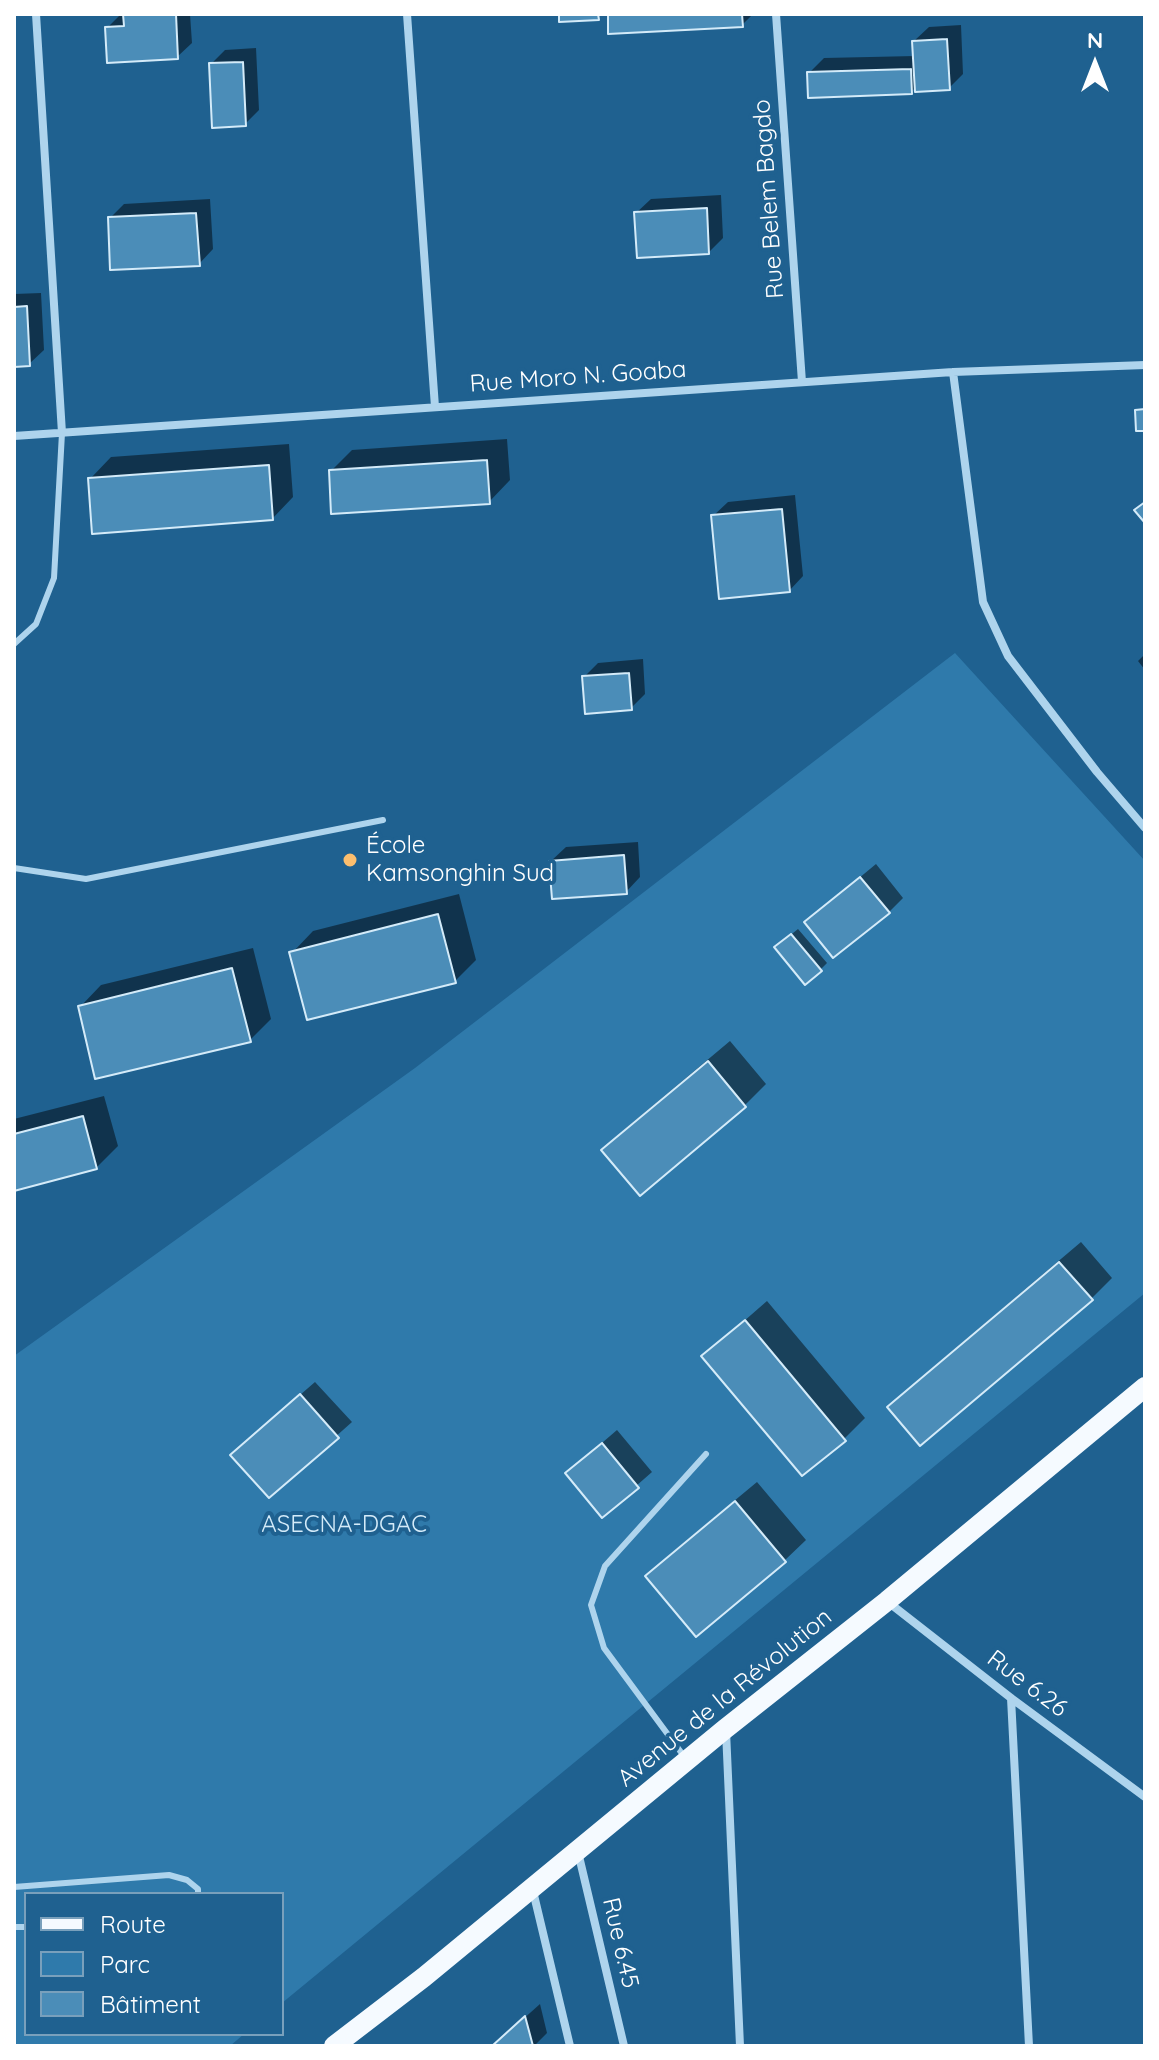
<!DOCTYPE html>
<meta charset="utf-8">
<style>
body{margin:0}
#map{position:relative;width:1159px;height:2060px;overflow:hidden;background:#1f6190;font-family:Quicksand,sans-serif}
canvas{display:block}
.frame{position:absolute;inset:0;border:16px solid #fff;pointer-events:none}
.legend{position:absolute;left:24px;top:1892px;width:260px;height:144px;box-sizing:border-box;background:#1f6190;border:2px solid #79a0bc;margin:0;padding:10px 14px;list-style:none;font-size:24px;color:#fff}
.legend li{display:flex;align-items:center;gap:16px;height:40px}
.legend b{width:40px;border:2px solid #79a0bc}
.north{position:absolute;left:1055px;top:24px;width:80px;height:80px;-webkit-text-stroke:6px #1f6190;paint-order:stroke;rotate:0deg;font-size:22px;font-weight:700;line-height:32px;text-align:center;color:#fff}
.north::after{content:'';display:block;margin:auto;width:28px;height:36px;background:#fff;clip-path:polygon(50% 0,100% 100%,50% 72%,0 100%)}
</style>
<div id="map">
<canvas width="1159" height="2060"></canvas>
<div class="frame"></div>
<ul class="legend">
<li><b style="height:10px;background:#f5faff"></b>Route</li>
<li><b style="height:22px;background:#2f7aab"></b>Parc</li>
<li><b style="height:22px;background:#4b8db8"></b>Bâtiment</li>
</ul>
<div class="north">N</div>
</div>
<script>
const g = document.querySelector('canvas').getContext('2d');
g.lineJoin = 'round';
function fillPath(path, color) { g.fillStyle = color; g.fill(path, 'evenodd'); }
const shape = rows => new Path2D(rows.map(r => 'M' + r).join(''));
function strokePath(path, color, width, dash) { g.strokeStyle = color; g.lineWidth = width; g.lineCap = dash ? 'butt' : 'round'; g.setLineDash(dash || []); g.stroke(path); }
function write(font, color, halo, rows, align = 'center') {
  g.font = font + ' Quicksand,sans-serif'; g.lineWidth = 8; g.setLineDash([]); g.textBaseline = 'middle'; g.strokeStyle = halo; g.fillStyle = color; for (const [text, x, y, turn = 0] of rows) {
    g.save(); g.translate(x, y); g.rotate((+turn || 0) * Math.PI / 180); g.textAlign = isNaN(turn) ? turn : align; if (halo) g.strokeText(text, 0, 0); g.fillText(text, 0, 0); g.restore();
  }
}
fillPath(shape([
 [955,653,1145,861,1145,1293,282,2003,282,1894,26,1894,26,2034,244,2034,230,2046,14,2046,14,1356,415,1068]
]), '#2f7aab');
fillPath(shape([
 [121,14,190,14,192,43,177,57,107,28],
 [610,14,753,14,742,25],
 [961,25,963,74,949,88,917,86,911,92,809,73,824,58,915,56,914,41,929,27],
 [256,48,259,110,245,124,211,64,225,50],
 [721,195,723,238,709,252,636,213,651,199],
 [210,199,213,249,199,264,110,218,124,204],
 [41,293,44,350,29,364,14,365,14,294],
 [507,439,510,480,489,502,331,471,352,450],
 [289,444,293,497,272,519,90,479,111,457],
 [795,495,803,576,789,591,713,516,728,502],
 [1145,654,1145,670,1138,661],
 [643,659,645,694,631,708,584,677,598,663],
 [638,842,640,877,626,892,551,861,566,847],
 [876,864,903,898,889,912,806,922],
 [459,894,476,960,455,981,292,953,313,931],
 [798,929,827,963,820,970,783,941],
 [253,948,271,1019,250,1040,80,1007,101,985],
 [730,1041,766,1084,745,1105,641,1193,604,1150,625,1129],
 [104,1096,118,1146,96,1168,14,1189,14,1119],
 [1081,1242,1112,1278,1091,1299,890,1407,911,1386],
 [767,1301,865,1418,844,1439,704,1356],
 [315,1382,352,1422,269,1496,247,1441],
 [617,1430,652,1472,603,1515,567,1473],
 [757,1482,806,1540,784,1561,648,1576,669,1555],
 [540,2004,547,2033,534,2046,493,2046]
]), '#0007');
const building = shape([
 [123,14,176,14,178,59,107,63,105,27,124,26,123,14],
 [559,14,598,14,599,20,559,22,559,14],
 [608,14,742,14,743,27,608,34,608,14],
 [947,39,950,90,915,92,912,41,947,39],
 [243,62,246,126,212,128,209,63,243,62],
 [911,69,912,94,808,98,807,72,911,69],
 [707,208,709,254,637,258,634,212,707,208],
 [196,213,200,266,110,270,108,217,196,213],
 [27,306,30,366,14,367,14,307,27,306],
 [1145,409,1145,431,1136,431,1135,410,1145,409],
 [487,460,490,504,331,514,329,470,487,460],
 [269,465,273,520,92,534,88,478,269,465],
 [1145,502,1145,523,1134,510,1145,502],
 [782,509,790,592,719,599,711,515,782,509],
 [629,673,632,710,585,714,582,676,629,673],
 [624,855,627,894,552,899,549,861,624,855],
 [860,877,890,913,833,958,804,922,860,877],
 [438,914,456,983,307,1020,289,952,438,914],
 [791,934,822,971,805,985,774,947,791,934],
 [232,968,251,1042,95,1079,78,1006,232,968],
 [708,1061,746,1107,640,1196,601,1150,708,1061],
 [83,1116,97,1169,14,1191,14,1134,83,1116],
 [1059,1262,1093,1300,920,1446,887,1407,1059,1262],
 [745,1320,846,1441,802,1476,701,1356,745,1320],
 [300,1394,339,1438,269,1498,230,1455,300,1394],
 [602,1443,639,1488,602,1518,565,1473,602,1443],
 [735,1501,786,1562,696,1637,645,1576,735,1501],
 [525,2016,533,2046,492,2046,525,2016]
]);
fillPath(building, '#4b8db8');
strokePath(building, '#d4ebf9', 2);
strokePath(shape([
 [14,644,36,624,54,578,62,433],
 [14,868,86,879,383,820],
 [686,1759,604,1648,591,1605,605,1566,706,1454],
 [14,1887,169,1875,187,1880,198,1889,198,1894],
 [14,1927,26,1927]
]), '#aed4ed', 6);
strokePath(shape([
 [36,14,62,433],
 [407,14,435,407],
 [776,14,802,382],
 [953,372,983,602,1008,656,1097,772,1145,828],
 [14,436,953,372,1145,365],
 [888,1602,1011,1698,1145,1797],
 [1011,1698,1029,2046],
 [726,1731,740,2046],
 [578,1852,624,2046],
 [533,1891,570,2046]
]), '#aed4ed', 8);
strokePath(shape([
 [334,2046,424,1977,725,1729,887,1601,1145,1387]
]), '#f5faff', 20);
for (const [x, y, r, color] of [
 [350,860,8,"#fbbe6e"]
]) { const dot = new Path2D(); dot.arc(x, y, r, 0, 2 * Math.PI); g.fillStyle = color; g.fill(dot); strokePath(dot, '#1f6190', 3); }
write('24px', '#fff', '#1f6190', [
 ["Rue Belem Bagdo",769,199,-94],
 ["Rue Moro N. Goaba",578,377,-4],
 ["Rue 6.26",1027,1684,37],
 ["Avenue de la Révolution",725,1698,-39],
 ["Rue 6.45",620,1943,77]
]);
write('24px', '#fff', '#1f6190', [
 ["École",366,846],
 ["Kamsonghin Sud",366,874]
], 'left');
write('24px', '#d4ebf9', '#1f6190', [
 ["ASECNA-DGAC",344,1525]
]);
</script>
